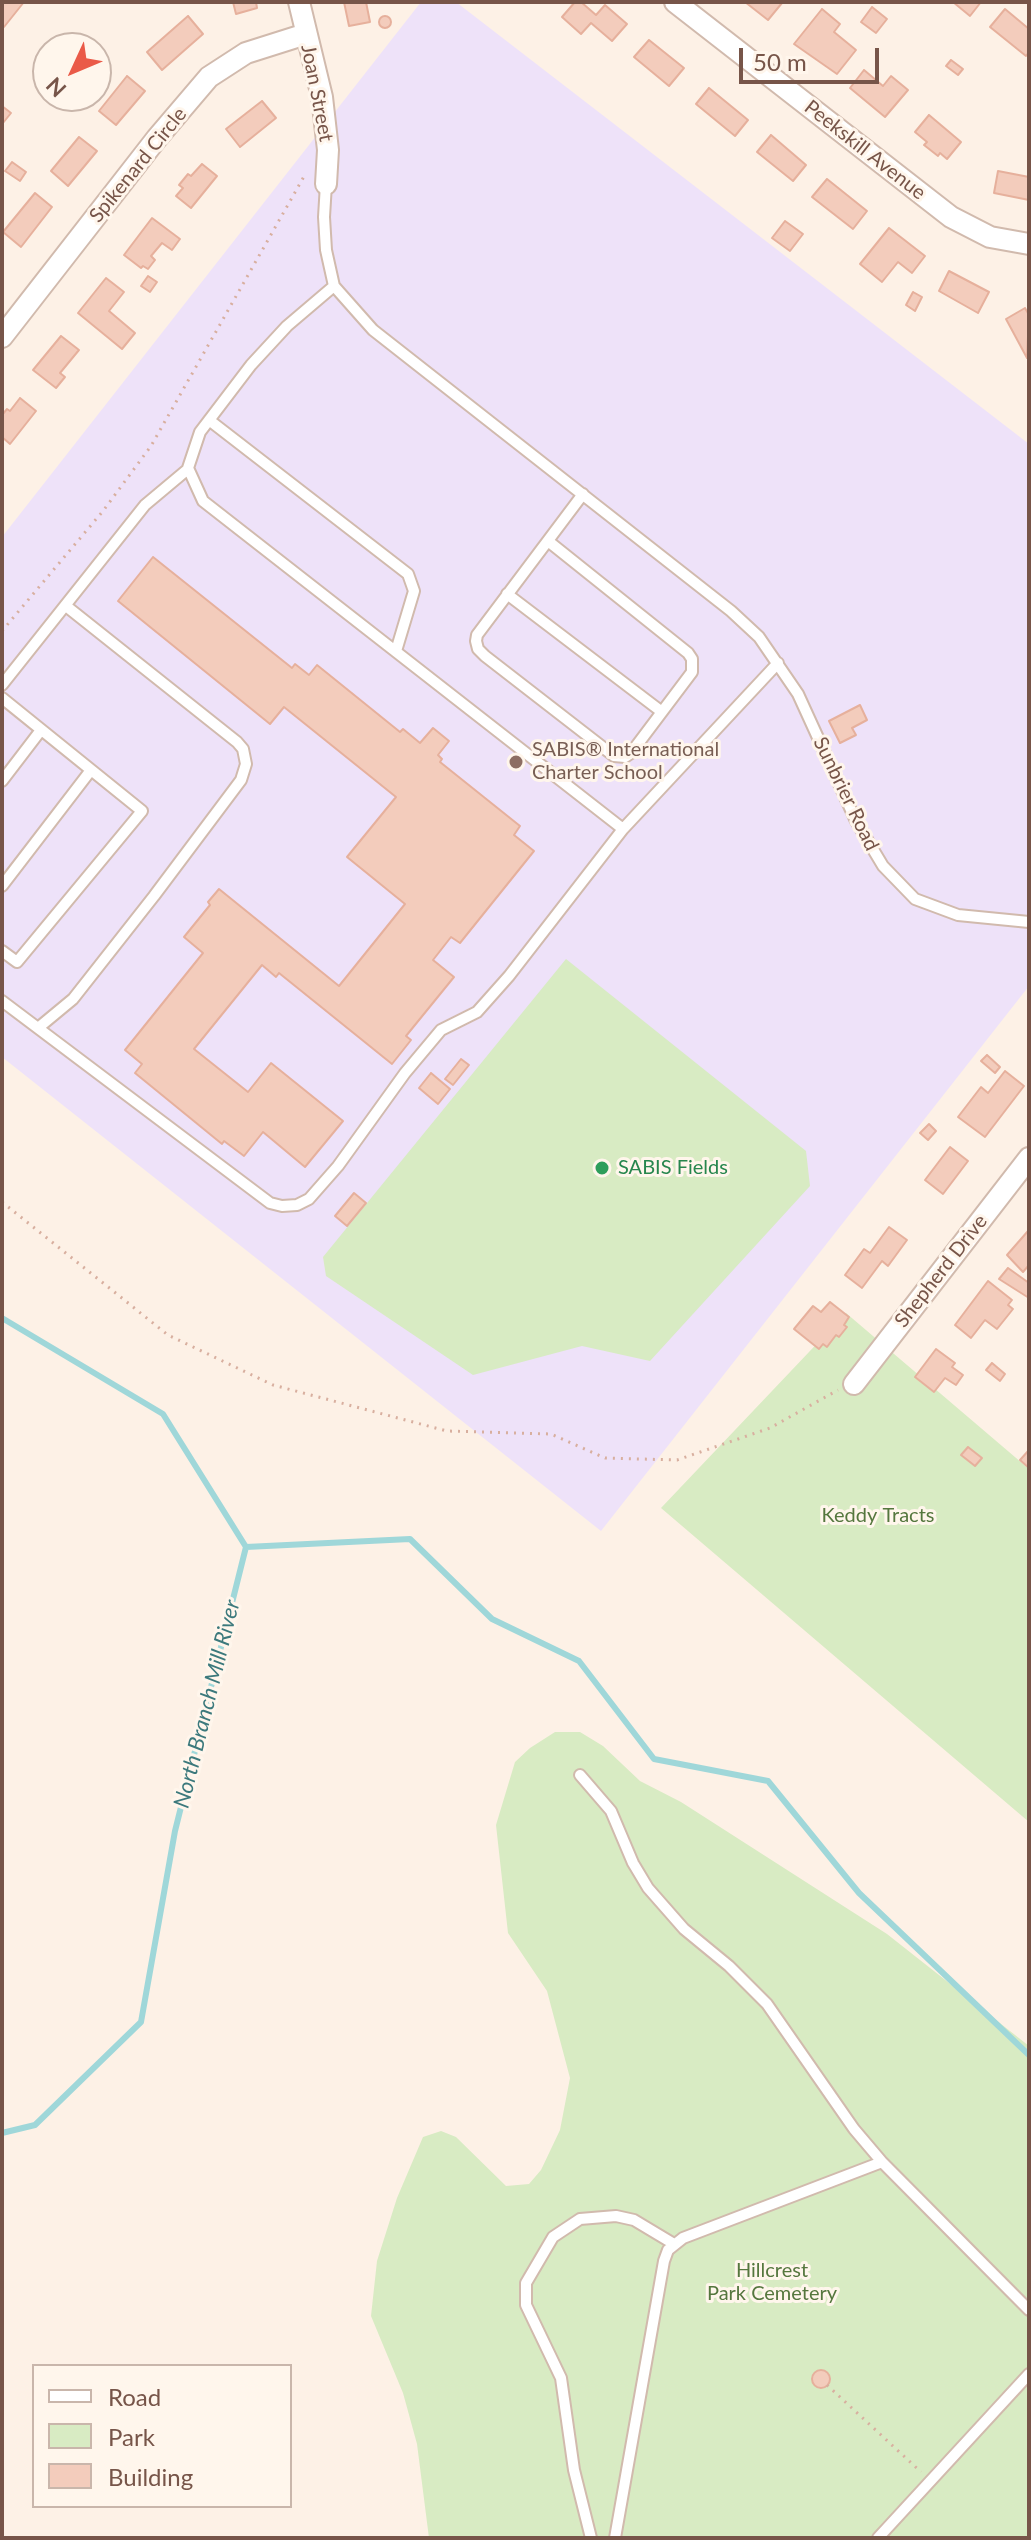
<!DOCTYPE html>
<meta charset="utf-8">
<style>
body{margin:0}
#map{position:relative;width:1031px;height:2540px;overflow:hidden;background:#fdf1e6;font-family:Lato,sans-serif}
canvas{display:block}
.frame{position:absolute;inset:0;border:4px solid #775549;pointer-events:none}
.legend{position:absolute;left:32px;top:2364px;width:260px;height:144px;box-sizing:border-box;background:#fff6ec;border:2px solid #c9b6ab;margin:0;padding:10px 14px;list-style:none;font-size:24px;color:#775549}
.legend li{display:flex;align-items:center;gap:16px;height:40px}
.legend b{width:40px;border:2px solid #c9b6ab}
.north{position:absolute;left:32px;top:32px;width:80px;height:80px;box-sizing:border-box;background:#fff6ec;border:2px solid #c9b6ab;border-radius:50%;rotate:226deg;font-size:22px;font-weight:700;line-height:32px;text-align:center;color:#775549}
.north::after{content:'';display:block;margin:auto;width:28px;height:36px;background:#ea5a48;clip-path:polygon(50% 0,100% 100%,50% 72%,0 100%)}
.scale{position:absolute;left:739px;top:48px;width:140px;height:36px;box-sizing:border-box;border:4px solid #775549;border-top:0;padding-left:10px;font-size:24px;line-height:28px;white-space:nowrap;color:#775549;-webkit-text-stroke:6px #fff6ec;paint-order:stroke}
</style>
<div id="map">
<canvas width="1031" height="2540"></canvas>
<div class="frame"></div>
<ul class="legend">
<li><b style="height:10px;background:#fff"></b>Road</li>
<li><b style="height:22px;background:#d8ebc3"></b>Park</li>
<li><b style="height:22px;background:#f3ccbc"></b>Building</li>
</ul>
<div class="north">N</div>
<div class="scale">50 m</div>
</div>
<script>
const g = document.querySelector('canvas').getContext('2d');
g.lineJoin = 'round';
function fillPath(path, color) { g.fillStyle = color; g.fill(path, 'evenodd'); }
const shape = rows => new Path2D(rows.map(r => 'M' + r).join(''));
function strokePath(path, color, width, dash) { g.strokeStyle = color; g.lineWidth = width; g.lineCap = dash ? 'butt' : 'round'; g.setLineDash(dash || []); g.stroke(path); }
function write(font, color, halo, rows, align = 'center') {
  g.font = font + ' Lato,sans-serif'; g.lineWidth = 6; g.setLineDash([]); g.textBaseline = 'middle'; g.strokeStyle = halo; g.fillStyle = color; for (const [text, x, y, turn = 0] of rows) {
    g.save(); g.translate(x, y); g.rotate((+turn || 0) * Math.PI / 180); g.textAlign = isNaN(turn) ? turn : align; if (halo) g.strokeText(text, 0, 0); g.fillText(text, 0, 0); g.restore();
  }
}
fillPath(shape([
 [421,2,456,2,1029,444,1029,986,601,1531,2,1057,2,537]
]), '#eee2f9');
fillPath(shape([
 [566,959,806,1151,810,1186,650,1361,582,1346,473,1375,326,1276,323,1257],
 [846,1313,1029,1469,1029,1822,661,1508],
 [555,1732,580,1732,603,1746,640,1781,681,1802,887,1934,1029,2046,1029,2538,429,2538,417,2444,403,2393,371,2316,377,2261,397,2198,423,2137,441,2131,456,2137,506,2186,529,2184,541,2170,560,2130,570,2078,547,1991,508,1933,496,1825,515,1762,530,1748]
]), '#d8ebc3');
strokePath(shape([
 [2,1318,163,1414,246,1547,175,1831,141,2022,35,2125,2,2133],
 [246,1547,410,1539,492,1619,579,1661,654,1759,768,1781,859,1893,1029,2055]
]), '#9fd7d9', 6);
const building = shape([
 [2,2,24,2,4,27,2,26,2,2],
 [233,2,256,2,257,8,236,14,233,2],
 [344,2,366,2,370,22,349,26,344,2],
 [575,2,581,2,596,15,605,5,627,24,612,41,591,23,581,34,562,17,575,2],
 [745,2,781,2,782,3,768,20,745,2],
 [953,2,981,2,970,16,953,2],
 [872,7,887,19,876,33,861,22,872,7],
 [822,9,840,24,834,32,856,50,837,74,794,44,822,9],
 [1005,9,1029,29,1029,52,1026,56,990,27,1005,9],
 '379 22a6 6 0 1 1 12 0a6 6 0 1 1-12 0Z',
 [188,16,203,34,162,70,147,52,188,16],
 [649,40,684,68,669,86,634,57,649,40],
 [951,60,963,69,958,75,946,66,951,60],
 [864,70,883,86,891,76,908,90,885,117,850,88,864,70],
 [127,76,145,91,116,125,99,111,127,76],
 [709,88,748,120,735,136,696,104,709,88],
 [262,101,276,118,240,147,226,129,262,101],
 [2,106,11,113,3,123,2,122,2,106],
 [929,115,961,142,947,159,940,153,938,156,924,145,927,142,915,132,929,115],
 [771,135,806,165,793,181,757,152,771,135],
 [79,137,97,151,68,186,51,171,79,137],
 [12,162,26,172,20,181,5,171,12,162],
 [202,164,217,176,191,208,176,196,183,188,179,185,188,174,191,176,202,164],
 [998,171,1029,177,1029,200,994,193,998,171],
 [827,179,867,211,853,229,812,197,827,179],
 [35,193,52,207,21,247,3,232,35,193],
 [152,218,180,239,172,250,162,243,151,256,155,260,148,269,143,266,141,268,124,255,152,218],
 [785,221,803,234,790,251,772,238,785,221],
 [889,228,925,256,912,273,898,262,882,282,860,264,889,228],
 [949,271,989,292,978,313,939,291,949,271],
 [148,276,157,282,150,292,141,286,148,276],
 [106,278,124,292,109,311,135,333,122,349,78,313,106,278],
 [913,292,922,297,915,311,906,305,913,292],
 [1025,308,1029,315,1027,358,1006,319,1025,308],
 [61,336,79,350,60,373,65,377,56,388,33,370,61,336],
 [20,398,36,411,10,444,2,437,2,415,7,409,10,411,20,398],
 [153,557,292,668,295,664,309,675,317,665,400,732,403,729,420,743,433,728,449,741,438,755,442,759,440,762,520,826,514,835,534,851,460,943,451,937,433,960,454,977,406,1036,411,1040,392,1064,279,973,276,977,262,965,194,1049,248,1092,271,1063,343,1121,305,1167,263,1132,244,1156,224,1141,222,1144,135,1073,142,1064,125,1050,203,953,184,937,210,905,208,902,219,889,339,986,405,904,347,857,396,797,284,707,270,724,118,601,153,557],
 [860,705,867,720,852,728,856,735,840,743,829,721,860,705],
 [987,1055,1000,1067,995,1073,981,1061,987,1055],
 [461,1059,469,1065,453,1085,445,1079,461,1059],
 [1005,1071,1024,1086,985,1137,958,1117,981,1087,988,1093,1005,1071],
 [431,1073,450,1089,438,1104,419,1088,431,1073],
 [929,1124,936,1131,928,1140,920,1133,929,1124],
 [950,1147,968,1161,943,1194,925,1180,950,1147],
 [354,1193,366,1203,347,1226,335,1216,354,1193],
 [889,1227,907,1240,888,1266,882,1261,862,1288,845,1275,864,1249,870,1253,889,1227],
 [1028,1231,1029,1265,1023,1272,1007,1255,1028,1231],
 [1008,1268,1029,1283,1029,1298,999,1279,1008,1268],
 [988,1281,1012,1300,1008,1305,1013,1309,997,1329,985,1320,971,1338,955,1325,988,1281],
 [830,1302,849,1317,844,1325,847,1327,839,1337,836,1335,827,1347,823,1344,819,1349,794,1329,813,1306,821,1312,830,1302],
 [936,1349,955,1363,952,1367,963,1375,956,1385,945,1378,934,1392,915,1377,936,1349],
 [992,1363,1005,1374,1000,1381,986,1370,992,1363],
 [968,1447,982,1458,975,1466,961,1455,968,1447],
 [1029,1450,1029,1468,1020,1460,1029,1450],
 '812 2379a9 9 0 1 1 18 0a9 9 0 1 1-18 0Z'
]);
fillPath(building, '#f3ccbc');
strokePath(building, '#e6b09c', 2);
const service = shape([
 [326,184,324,217,326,250,334,286,373,330,731,611,759,637,798,694,856,821,883,866,915,899,958,915,1029,922],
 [334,286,287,326,251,365,200,432,188,468,203,501,623,829,778,663],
 [209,420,408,574,414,591,396,651],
 [548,541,688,653,692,659,692,672,631,753,625,757,614,756,485,656,478,649,476,641,477,635,583,494],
 [507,594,662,712],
 [2,685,145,505,188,469],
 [2,698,142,811,17,962,2,951],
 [2,781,41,730],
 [2,886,91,770],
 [2,1001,270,1203,282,1206,297,1205,309,1199,338,1166,405,1073,441,1030,477,1012,509,976,623,829],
 [38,1028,73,999,154,896,241,780,246,764,243,749,237,742,66,606],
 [580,1775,611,1811,633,1863,648,1888,684,1929,729,1966,767,2004,854,2129,882,2162,683,2238,668,2250,664,2261,615,2538],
 [882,2162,1029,2310],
 [591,2538,574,2470,561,2378,526,2305,526,2283,553,2237,580,2219,616,2216,634,2220,674,2244],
 [878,2538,1029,2374]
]);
const minor = shape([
 [299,2,322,97,328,150,326,184],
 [675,2,951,217,990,237,1029,244],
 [2,337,157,138,209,77,246,53,306,34],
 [854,1384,1029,1158]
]);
strokePath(service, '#d1baad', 14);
strokePath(minor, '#d1baad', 24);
strokePath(shape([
 [2,631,103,511,151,446,306,173],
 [2,1202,168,1335,273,1385,447,1431,551,1434,605,1458,677,1460,770,1428,838,1390],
 [827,2385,921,2472]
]), '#d8af9f', 3, [2, 6]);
strokePath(service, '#fff', 10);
strokePath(minor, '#fff', 20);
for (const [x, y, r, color] of [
 [516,762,8,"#8d6e63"],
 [602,1168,8,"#2e9e5b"]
]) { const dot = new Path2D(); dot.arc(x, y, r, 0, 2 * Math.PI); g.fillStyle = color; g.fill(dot); strokePath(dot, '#fff6ec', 3); }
write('20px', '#775549', '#fff6ec', [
 ["Joan Street",317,93,79],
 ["Peekskill Avenue",865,150,38],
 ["Spikenard Circle",138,165,-51],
 ["Sunbrier Road",846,794,64],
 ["Shepherd Drive",941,1271,-52]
]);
write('20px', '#785e54', '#fff6ec', [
 ["SABIS® International",532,750],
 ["Charter School",532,773]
], 'left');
write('20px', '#27864d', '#fff6ec', [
 ["SABIS Fields",618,1168]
], 'left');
write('20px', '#55773e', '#fff6ec', [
 ["Keddy Tracts",878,1516],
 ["Hillcrest",772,2271],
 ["Park Cemetery",772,2294]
]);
write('italic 22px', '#3c797c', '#fff6ec', [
 ["North Branch Mill River",207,1704,-76]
]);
</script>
